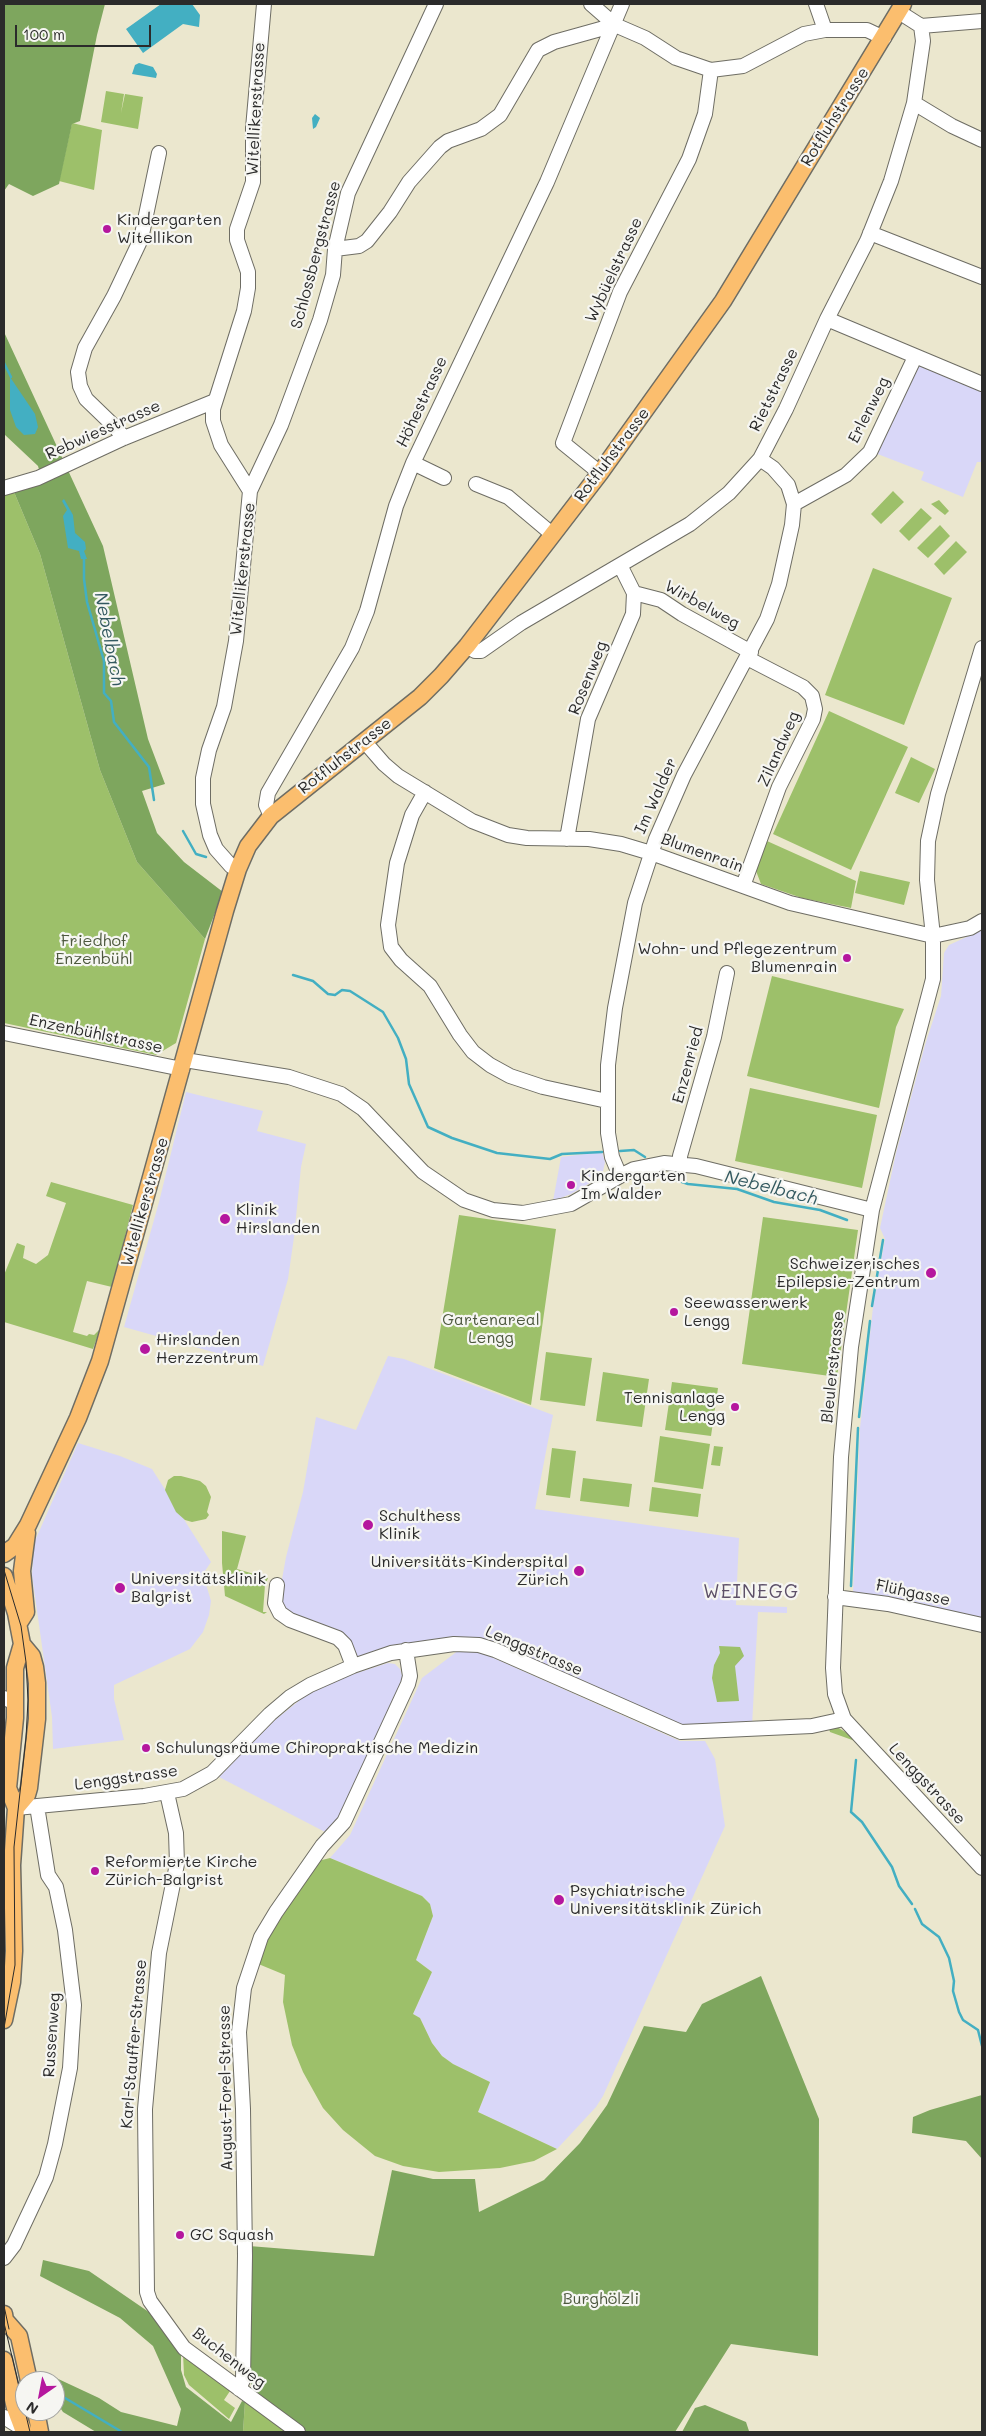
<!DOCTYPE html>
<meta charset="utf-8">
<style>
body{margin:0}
#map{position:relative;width:986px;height:2436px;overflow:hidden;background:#ebe7ce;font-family:Mali,sans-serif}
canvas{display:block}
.frame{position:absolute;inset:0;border:5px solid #2b2b2b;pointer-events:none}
.north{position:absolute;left:15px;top:2371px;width:50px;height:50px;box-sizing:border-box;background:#f6f6f2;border:1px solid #a5a5a2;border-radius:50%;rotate:213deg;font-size:14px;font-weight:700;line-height:20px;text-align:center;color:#2b2b2b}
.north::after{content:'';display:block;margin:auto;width:18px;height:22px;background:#b5179e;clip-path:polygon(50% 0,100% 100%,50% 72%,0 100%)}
.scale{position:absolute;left:15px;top:25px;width:136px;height:22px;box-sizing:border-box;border:2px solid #2b2b2b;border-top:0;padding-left:6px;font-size:15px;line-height:18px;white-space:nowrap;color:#2b2b2b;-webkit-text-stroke:4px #f6f6f2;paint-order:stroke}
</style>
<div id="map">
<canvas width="986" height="2436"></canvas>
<div class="frame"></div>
<div class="north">N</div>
<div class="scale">100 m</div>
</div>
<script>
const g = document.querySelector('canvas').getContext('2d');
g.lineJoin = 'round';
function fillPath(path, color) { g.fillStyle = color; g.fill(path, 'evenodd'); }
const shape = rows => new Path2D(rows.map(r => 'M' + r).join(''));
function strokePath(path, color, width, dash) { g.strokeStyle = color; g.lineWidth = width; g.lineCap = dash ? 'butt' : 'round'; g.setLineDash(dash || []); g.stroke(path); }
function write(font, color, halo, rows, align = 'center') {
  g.font = font + ' Mali,sans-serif'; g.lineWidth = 4.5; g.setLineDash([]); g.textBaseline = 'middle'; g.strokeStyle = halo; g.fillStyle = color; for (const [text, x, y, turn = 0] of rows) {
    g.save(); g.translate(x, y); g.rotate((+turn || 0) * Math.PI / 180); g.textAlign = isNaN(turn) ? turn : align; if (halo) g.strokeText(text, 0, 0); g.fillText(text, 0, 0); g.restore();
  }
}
fillPath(shape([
 [915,364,982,392,982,462,977,462,963,497,921,480,924,472,875,453],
 [982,930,982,1618,906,1600,853,1592,860,1428,873,1307,885,1239,880,1228,896,1153,925,1045,941,996,944,953,949,945],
 [186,1092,263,1111,257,1131,306,1144,301,1167,294,1237,288,1279,263,1366,124,1327,159,1202],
 [602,1152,605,1162,602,1176,571,1194,553,1201,561,1157],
 [388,1356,404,1359,553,1415,535,1509,739,1538,736,1605,787,1607,787,1613,758,1612,752,1726,688,1729,497,1645,470,1638,443,1639,353,1659,348,1644,288,1614,279,1596,286,1557,303,1492,316,1417,356,1430],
 [78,1443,120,1456,152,1469,211,1562,203,1574,211,1601,209,1615,203,1632,190,1649,114,1685,114,1699,124,1740,53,1749,52,1717,32,1575,34,1543],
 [459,1650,478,1651,680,1741,705,1741,715,1759,725,1826,603,2096,596,2107,557,2149,478,2112,490,2082,453,2064,442,2056,432,2043,420,2018,413,2014,432,1972,416,1960,433,1916,430,1904,422,1896,330,1858,350,1835,422,1678],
 [388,1663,395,1664,400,1669,403,1678,400,1685,340,1817,327,1833,219,1777,275,1720,305,1696,335,1680]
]), '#d9d7f8');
fillPath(shape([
 [106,91,124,94,121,113,125,94,143,97,138,129,101,122],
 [72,123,102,130,94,190,59,181],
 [893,491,904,502,881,524,871,514],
 [14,492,40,554,100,770,137,862,205,939,176,1043,156,1055,4,1023,4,495],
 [939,500,949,511,945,515,931,504],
 [921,508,932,518,909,541,899,531],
 [940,525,950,536,928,558,917,548],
 [956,541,967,552,944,575,934,564],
 [873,568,952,598,904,725,825,695],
 [829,711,908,747,851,870,773,834],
 [911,757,935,769,919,803,895,793],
 [767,841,856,881,851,908,802,898,761,884,756,871],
 [860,871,910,882,904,905,855,893],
 [772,976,904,1009,896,1027,879,1108,747,1076],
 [750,1088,877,1115,862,1188,735,1161],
 [51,1182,133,1205,112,1287,87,1281,73,1332,87,1336,89,1334,94,1335,100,1329,93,1349,4,1322,4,1275,17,1243,25,1246,23,1258,36,1264,48,1255,66,1203,46,1196],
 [459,1215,556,1229,531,1405,434,1368],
 [763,1217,858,1230,837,1377,742,1364],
 [546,1352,592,1358,585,1406,540,1400],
 [603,1372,649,1379,642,1427,596,1421],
 [672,1382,718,1388,711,1436,665,1430],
 [660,1436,710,1444,703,1489,654,1482],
 [714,1446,723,1447,720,1466,711,1465],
 [552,1448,576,1451,570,1498,546,1495],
 [174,1476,181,1476,200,1481,206,1486,211,1497,207,1512,209,1515,206,1519,192,1522,185,1520,176,1512,165,1490,168,1480],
 [583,1478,632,1484,629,1507,580,1501],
 [652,1487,701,1494,698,1517,649,1511],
 [222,1531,246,1536,237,1569,268,1578,265,1585,263,1612,267,1612,264,1614,225,1596,222,1563],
 [719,1646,740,1647,744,1656,735,1666,739,1701,717,1702,712,1678,714,1665,720,1653],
 [837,1727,847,1733,855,1741,830,1732,829,1729],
 [330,1858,422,1896,430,1904,433,1916,416,1960,432,1972,413,2014,420,2018,432,2043,442,2056,453,2064,490,2082,478,2112,557,2149,534,2161,500,2168,439,2172,403,2166,375,2156,343,2130,323,2108,303,2072,292,2045,283,2002,285,1975,256,1963,267,1937,318,1861],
 [183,2353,230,2391,224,2400,235,2408,229,2419,189,2385,184,2375],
 [245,2402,278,2426,287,2432,243,2432]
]), '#9dc06a');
fillPath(shape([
 [4,4,105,4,97,35,80,121,72,124,59,184,33,196,9,184,4,191],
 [4,332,103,546,148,739,165,784,142,791,157,833,184,862,223,892,205,939,137,862,100,770,40,554,14,492,42,480,38,466,4,434],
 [761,1976,819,2119,818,2356,731,2344,675,2432,305,2432,252,2390,249,2370,249,2246,374,2256,392,2170,433,2179,475,2179,479,2212,544,2180,580,2143,607,2105,644,2026,686,2032,702,2004],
 [982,2095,982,2159,966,2141,912,2133,913,2117,930,2110],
 [43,2260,89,2271,159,2319,181,2351,181,2370,186,2387,231,2422,242,2401,245,2402,243,2432,96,2432,63,2412,55,2400,55,2381,53,2381,54,2377,99,2398,121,2412,177,2426,181,2409,153,2346,120,2318,40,2276],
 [705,2405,746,2422,749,2431,760,2432,682,2432,695,2408]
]), '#7ea65e');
fillPath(shape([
 [161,4,192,4,200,15,199,27,183,24,143,53,126,29],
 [139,63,153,67,157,74,156,78,132,74,135,65],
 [315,114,320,118,316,127,313,129,312,118],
 [10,377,35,414,38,427,35,434,24,435,16,427,10,410],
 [64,499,73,515,75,533,85,542,86,549,84,551,87,559,81,559,79,551,68,548,63,516,67,510,62,501]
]), '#43afc2');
strokePath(shape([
 [4,363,11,377],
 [84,559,84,579,87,602,104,661,104,693,111,701,114,722,149,767,154,800],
 [183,831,196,854,206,857],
 [293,975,313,981,328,994,335,995,342,990,350,991,383,1012,398,1038,406,1059,409,1084,428,1127,452,1138,497,1153,550,1159,562,1154,602,1152],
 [620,1151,634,1150,645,1157],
 [661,1172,670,1178,688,1184,737,1189,774,1202,820,1210,847,1220],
 [872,1306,883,1240],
 [859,1417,870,1321],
 [851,1586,858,1428],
 [856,1760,851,1812,862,1822,892,1867,899,1886,912,1904],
 [915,1909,922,1924,939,1937,949,1958,954,1981,953,1991,959,2012,963,2020,978,2030,982,2046],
 [55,2392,122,2432]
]), '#43afc2', 2.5);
const minor = shape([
 [591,4,615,25,645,38,676,58,711,70,743,66,804,34,825,30,867,30,884,38],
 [816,4,825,30],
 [921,26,982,21],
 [914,103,952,126,982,140],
 [870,233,982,277],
 [335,249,359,246,367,241,390,212,409,182,440,147,448,141,481,129,500,115,538,50,554,42,615,25],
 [827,319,982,384],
 [124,438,115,427,86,399,80,386,78,372,85,348,114,296,141,239,159,153],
 [413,463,444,478],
 [600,473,563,443,620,292,689,159,705,114,711,70],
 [476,484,508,497,552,534],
 [4,488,38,478,124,438,215,401],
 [250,491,281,425,320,320,333,275,335,249,348,193,436,4],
 [794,504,846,475,870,452,915,357],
 [634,593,661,600,682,614,751,652],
 [467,646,475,651,481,651,521,623,690,524,729,493,760,459,786,409,827,319,867,241,891,181,914,103,923,41,921,26,899,12],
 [982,648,938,794,928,841,927,880,933,936,933,979,872,1210,851,1347,841,1457,833,1668,835,1694,844,1719,982,1868],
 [364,741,384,764,398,776,472,821,508,835,527,838,589,839,621,844,651,853,790,903,933,936,970,928,982,921],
 [425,792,412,815,397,863,388,925,391,947,401,960,430,986,460,1035,473,1052,490,1065,510,1076,543,1087,607,1101],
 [271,816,266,805,268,793,352,648,367,611,396,506,413,463,547,182,622,4],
 [567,839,588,719,633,614,634,593,620,565],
 [238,869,231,866,216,849,210,835,203,804,203,778,209,750,224,707,236,641,250,491,221,445,213,421,213,409,244,311,248,288,248,272,237,240,237,229,253,182,253,128,264,4],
 [743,886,779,787,813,719,815,709,812,696,803,687,747,658],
 [4,1033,182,1069],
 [185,1060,289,1077,341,1094,363,1109,423,1172,464,1200,493,1210,523,1213,571,1204,620,1176,634,1169,664,1163,696,1166,872,1210],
 [680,1163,680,1156,714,1037,727,973],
 [620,1176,612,1157,608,1133,608,1065,615,1008,635,903,656,839,684,775,767,619,779,584,792,525,794,504,788,485,773,468,760,459],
 [277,1585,275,1603,280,1613,290,1620,338,1638,345,1645,353,1666],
 [835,1597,888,1604,982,1625],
 [4,1698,15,1703],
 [167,1793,176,1833,177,1864,159,1953,145,2109,147,2292,150,2301,184,2348,298,2432],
 [16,1808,144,1796,183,1789,212,1773,270,1714,290,1697,310,1685,353,1666,391,1653,454,1644,479,1645,495,1650,681,1732,812,1726,844,1719],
 [4,2258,14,2245,46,2177,55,2144,70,2068,72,2035,74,2005,65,1930,56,1887,48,1875,37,1806],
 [239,2389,243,2380,245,2256,243,2109,239,2032,244,1988,261,1937,276,1912,322,1846,344,1822,408,1684,410,1676,406,1650],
 [4,2417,23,2429]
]);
const major = shape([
 [4,1554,15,1546,28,1525,78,1418,100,1361,225,911,238,869,248,846,271,816,420,697,441,676,467,646,600,473,723,301,903,4],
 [4,1576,16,1613,22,1644,32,1656,35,1667,37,1683,37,1719,29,1788,27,1795,16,1808],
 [19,1623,26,1612,22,1571,27,1533],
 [4,2020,12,1982,14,1951,12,1865,16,1808,8,1788,15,1718,15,1668,22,1644],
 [4,2314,5,2320,19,2336,29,2381],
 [4,2360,15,2408,24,2432],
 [36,2411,40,2432]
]);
strokePath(minor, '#6e6d64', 16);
strokePath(major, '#6e6d64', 19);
strokePath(minor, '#fff', 14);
strokePath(major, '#fbbe6e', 16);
strokePath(shape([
 [4,1570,21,1626,26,1662,28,1700,26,1738,14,1847,15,1965,4,2028],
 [4,2306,9,2329],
 [4,2323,30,2432]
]), '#2b2b2b', 1);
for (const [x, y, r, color] of [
 [107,229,5,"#b5179e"],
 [847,958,5,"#b5179e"],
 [571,1185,5,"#b5179e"],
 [225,1219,6,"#b5179e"],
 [931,1273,6,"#b5179e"],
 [674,1312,5,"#b5179e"],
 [145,1349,6,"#b5179e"],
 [735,1407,5,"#b5179e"],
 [368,1525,6,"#b5179e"],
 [579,1571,6,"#b5179e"],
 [120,1588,6,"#b5179e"],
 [146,1748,5,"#b5179e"],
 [95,1871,5,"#b5179e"],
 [559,1900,6,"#b5179e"],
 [180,2235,5,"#b5179e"]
]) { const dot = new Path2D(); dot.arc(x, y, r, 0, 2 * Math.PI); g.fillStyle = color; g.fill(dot); strokePath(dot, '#f6f6f2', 2); }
write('16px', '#2b2b2b', '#f6f6f2', [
 ["Witellikerstrasse",256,109,-87],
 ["Rotfluhstrasse",835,117,-58],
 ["Schlossbergstrasse",316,255,-75],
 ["Wybüelstrasse",614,270,-65],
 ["Rietstrasse",774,390,-64],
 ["Höhestrasse",422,402,-65],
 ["Erlenweg",869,410,-63],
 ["Rebwiesstrasse",103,430,-24],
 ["Rotfluhstrasse",612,455,-53],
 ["Witellikerstrasse",243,569,-84],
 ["Wirbelweg",702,605,29],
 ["Rosenweg",588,678,-68],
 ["Zilandweg",779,749,-66],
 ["Rotfluhstrasse",345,756,-38],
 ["Im Walder",656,796,-66],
 ["Blumenrain",702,853,20],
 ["Enzenbühlstrasse",96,1034,12],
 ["Enzenried",688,1065,-75],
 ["Witellikerstrasse",145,1202,-74],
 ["Bleulerstrasse",833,1367,-84],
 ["Flühgasse",913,1593,12],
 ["Lenggstrasse",534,1651,23],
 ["Lenggstrasse",126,1778,-8],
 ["Lenggstrasse",927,1784,47],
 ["Russenweg",52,2035,-86],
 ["Karl-Stauffer-Strasse",134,2044,-85],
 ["August-Forel-Strasse",226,2088,-91],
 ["Buchenweg",229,2358,38]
]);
write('16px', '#2b2b2b', '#f6f6f2', [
 ["Kindergarten",117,220],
 ["Witellikon",117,238],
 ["Wohn- und Pflegezentrum",837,949,"right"],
 ["Blumenrain",837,967,"right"],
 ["Kindergarten",581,1176],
 ["Im Walder",581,1194],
 ["Klinik",236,1210],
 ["Hirslanden",236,1228],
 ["Schweizerisches",920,1264,"right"],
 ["Epilepsie-Zentrum",920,1282,"right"],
 ["Seewasserwerk",684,1303],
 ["Lengg",684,1321],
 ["Hirslanden",156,1340],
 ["Herzzentrum",156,1358],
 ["Tennisanlage",725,1398,"right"],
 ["Lengg",725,1416,"right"],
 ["Schulthess",379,1516],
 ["Klinik",379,1534],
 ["Universitäts-Kinderspital",568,1562,"right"],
 ["Zürich",568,1580,"right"],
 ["Universitätsklinik",131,1579],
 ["Balgrist",131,1597],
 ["Schulungsräume Chiropraktische Medizin",156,1748],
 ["Reformierte Kirche",105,1862],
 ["Zürich-Balgrist",105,1880],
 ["Psychiatrische",570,1891],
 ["Universitätsklinik Zürich",570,1909],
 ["GC Squash",190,2235]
], 'left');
write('16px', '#4d583e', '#f6f6f2', [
 ["Friedhof",94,941],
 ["Enzenbühl",94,959],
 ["Gartenareal",491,1320],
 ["Lengg",491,1338],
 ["Burghölzli",601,2299]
]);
write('italic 18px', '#335960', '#f6f6f2', [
 ["Nebelbach",109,639,79],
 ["Nebelbach",771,1188,14]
]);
g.letterSpacing = '1px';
write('19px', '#5d5068', '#f6f6f2', [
 ["WEINEGG",751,1592]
]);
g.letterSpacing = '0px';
</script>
